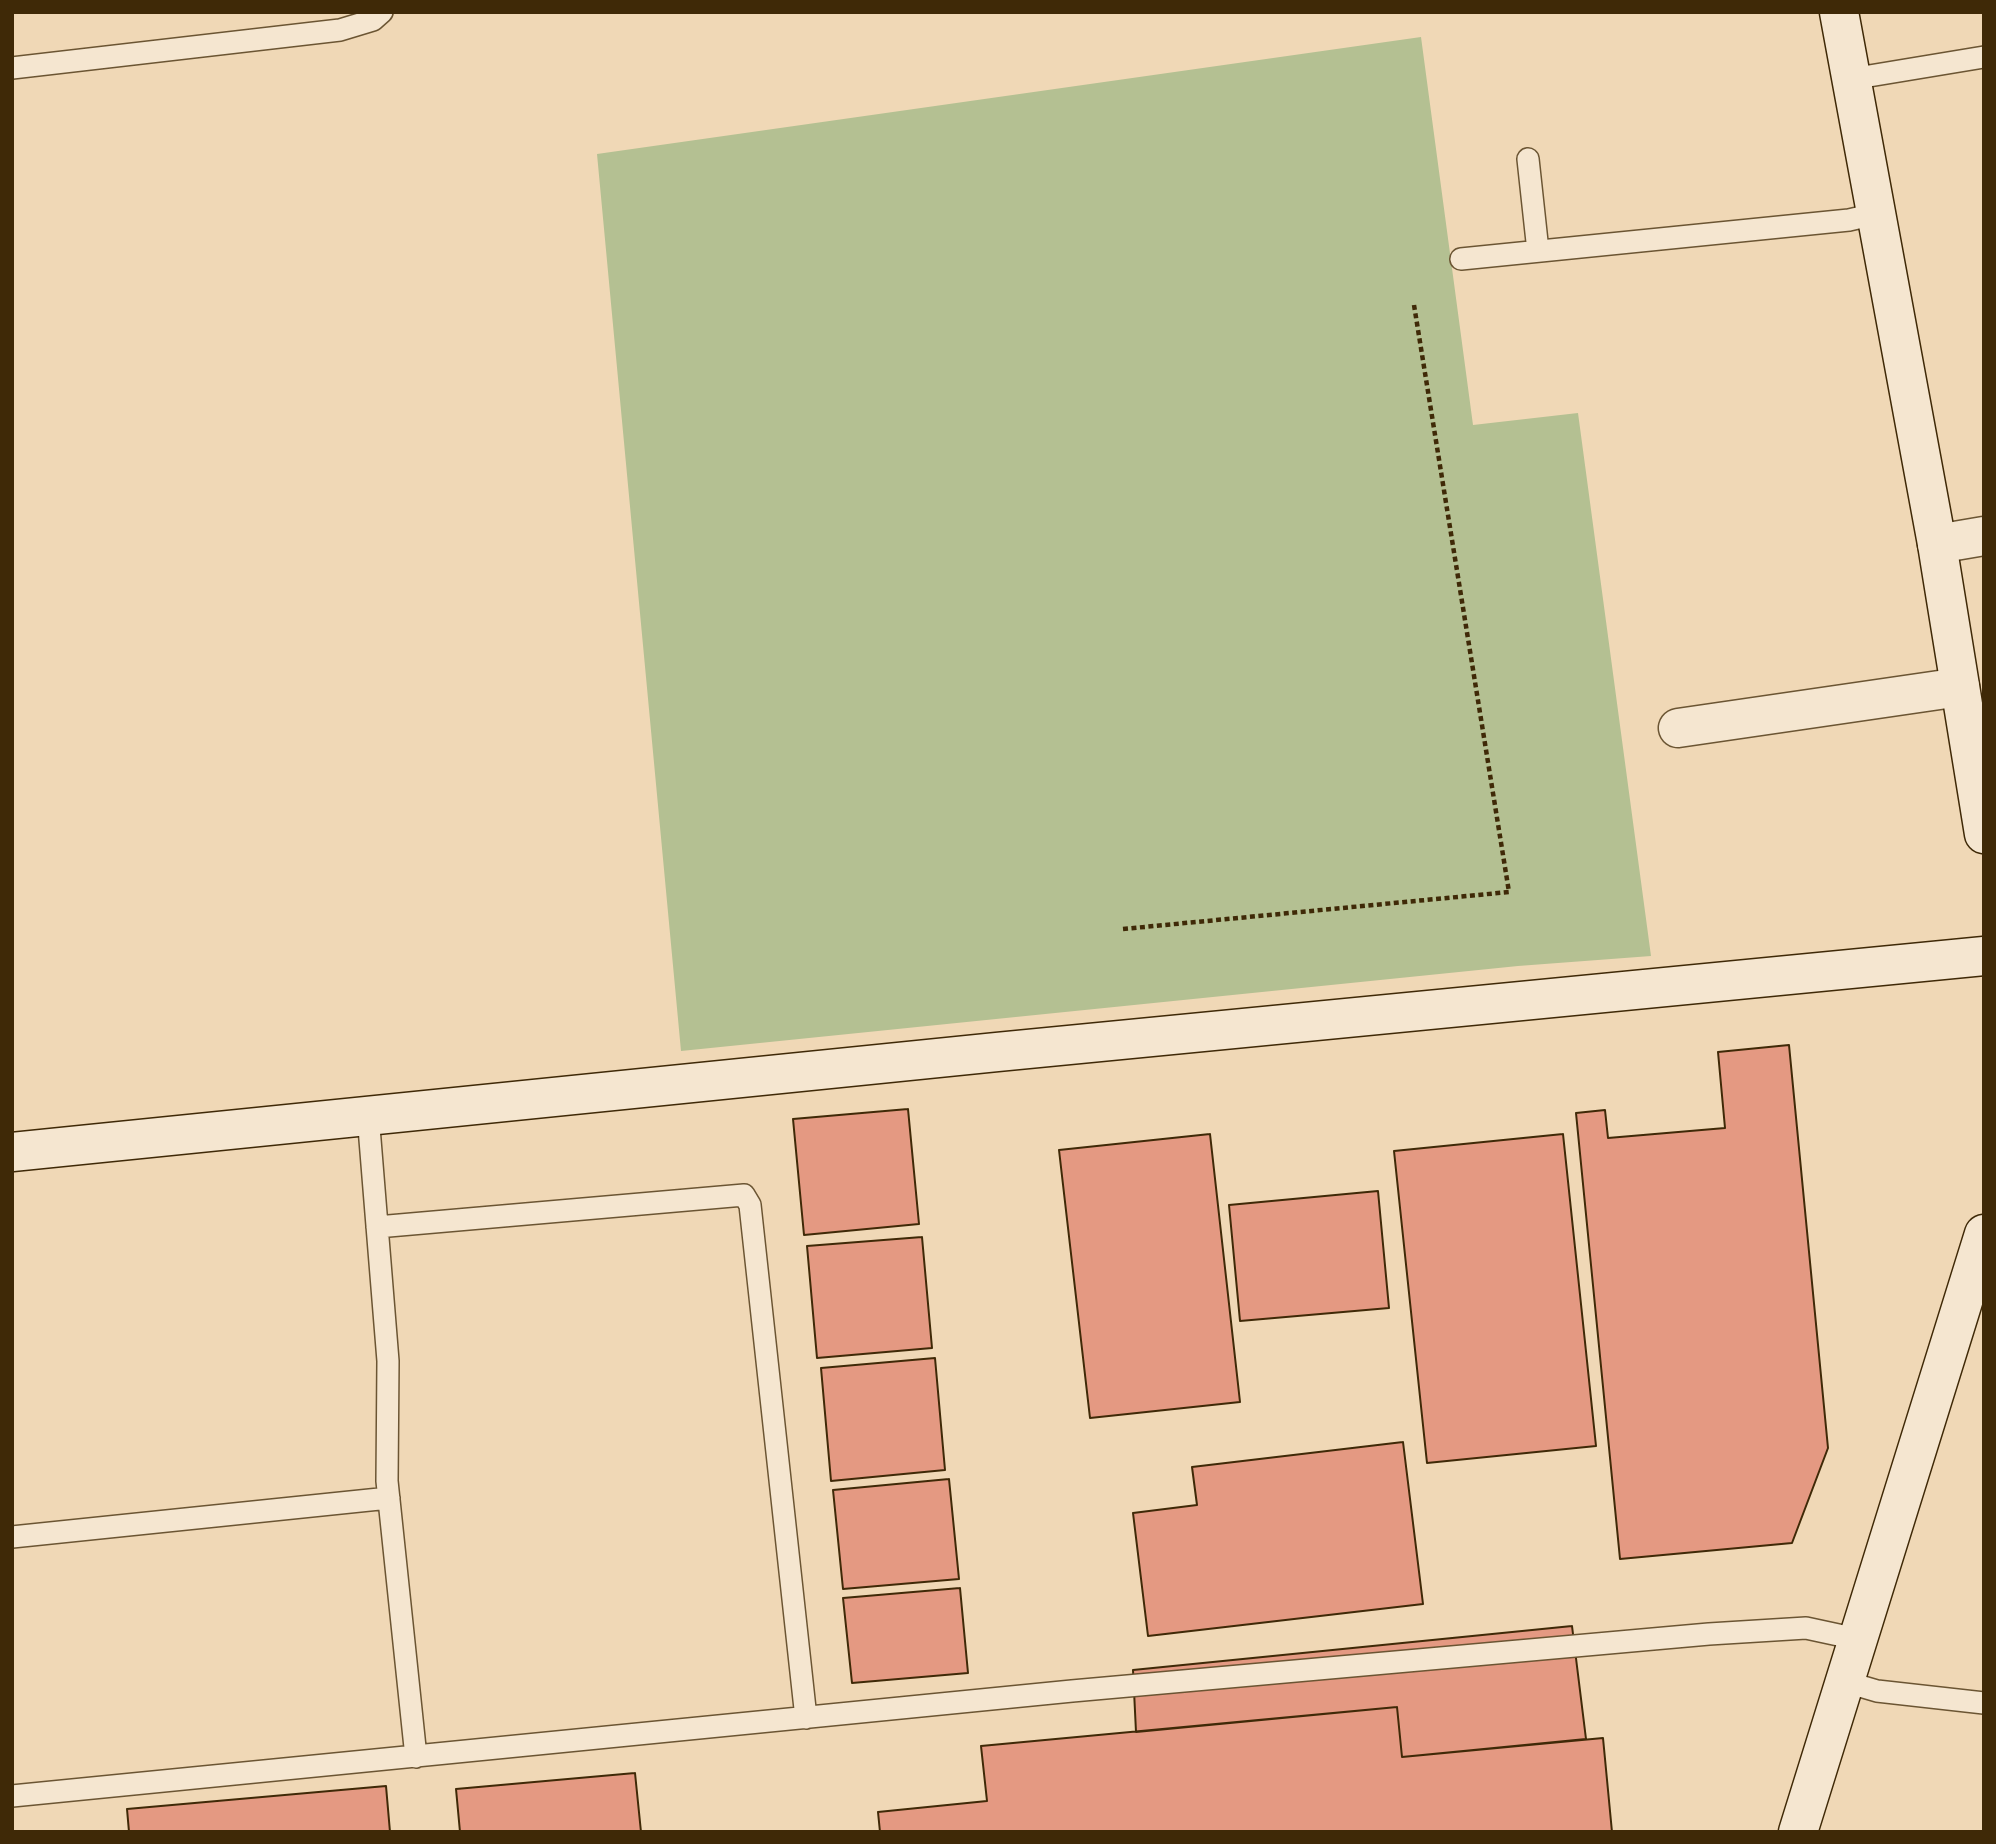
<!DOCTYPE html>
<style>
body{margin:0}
#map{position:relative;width:1996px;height:1844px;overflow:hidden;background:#f0d8b6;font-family:"IM FELL Great Primer",serif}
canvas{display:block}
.frame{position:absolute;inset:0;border:14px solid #3f2907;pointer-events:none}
</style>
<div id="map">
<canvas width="1996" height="1844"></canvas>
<div class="frame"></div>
</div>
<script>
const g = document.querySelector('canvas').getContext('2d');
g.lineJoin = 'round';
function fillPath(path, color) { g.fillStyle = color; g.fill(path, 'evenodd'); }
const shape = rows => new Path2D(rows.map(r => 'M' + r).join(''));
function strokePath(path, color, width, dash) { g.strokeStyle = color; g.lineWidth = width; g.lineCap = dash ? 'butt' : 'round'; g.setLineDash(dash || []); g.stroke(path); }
fillPath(shape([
 [1421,37,1473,425,1578,413,1651,956,1518,966,681,1051,597,154]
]), '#b4c092');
const building = shape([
 [1789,1045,1828,1448,1792,1543,1620,1559,1576,1113,1605,1110,1608,1138,1725,1128,1718,1052,1789,1045],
 [908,1109,919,1224,804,1235,793,1119,908,1109],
 [1210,1134,1240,1402,1090,1418,1059,1150,1210,1134],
 [1563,1134,1596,1446,1427,1463,1394,1151,1563,1134],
 [1378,1191,1389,1308,1240,1321,1229,1205,1378,1191],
 [922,1237,932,1348,817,1358,807,1246,922,1237],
 [935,1358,945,1470,831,1481,821,1368,935,1358],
 [1403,1442,1423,1604,1148,1636,1133,1513,1197,1505,1192,1467,1403,1442],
 [949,1479,959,1579,843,1589,833,1490,949,1479],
 [960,1588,968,1673,852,1683,843,1598,960,1588],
 [1572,1626,1586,1739,1402,1757,1397,1707,1136,1732,1133,1670,1572,1626],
 [1397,1707,1402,1757,1603,1738,1612,1832,880,1832,878,1812,987,1801,981,1746,1397,1707],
 [635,1773,641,1832,460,1832,456,1789,635,1773],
 [386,1786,390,1832,129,1832,127,1809,386,1786]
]);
fillPath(building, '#e49982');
strokePath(building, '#3f2907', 2);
const lane = shape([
 [12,68,340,30,373,20,382,12],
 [1851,79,1984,57],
 [1528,159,1538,251],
 [1461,259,1849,220,1875,214],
 [368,1115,388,1361,387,1481,416,1757],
 [377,1227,744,1195,750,1205,806,1718],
 [12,1537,389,1498],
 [1843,1681,1877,1691,1984,1703],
 [12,1796,1072,1691,1709,1634,1806,1628,1857,1639]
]);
const street = shape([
 [1937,544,1984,536],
 [1678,728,1960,687]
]);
const secondary = shape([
 [1839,12,1937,544,1984,834],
 [12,1152,997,1052,1984,956],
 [1798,1832,1984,1234]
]);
strokePath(lane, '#6b5533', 24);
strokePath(street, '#6b5533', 41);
strokePath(secondary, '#3f2907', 41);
strokePath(shape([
 [1123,929,1509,892,1414,305]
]), '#3f2907', 4.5, [5, 3.5]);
strokePath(lane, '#f5e6d0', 21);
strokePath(street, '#f5e6d0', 38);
strokePath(secondary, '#f5e6d0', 38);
</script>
